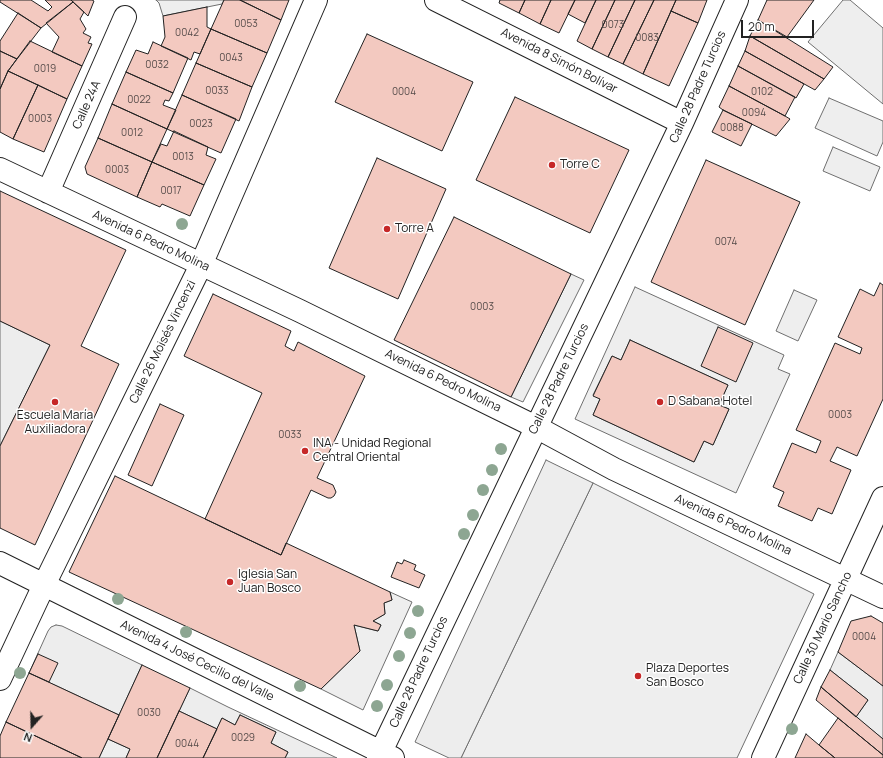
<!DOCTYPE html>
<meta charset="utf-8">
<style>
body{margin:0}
#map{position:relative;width:883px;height:758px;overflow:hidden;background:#fff;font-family:Manrope,sans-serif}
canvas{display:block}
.north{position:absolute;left:12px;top:706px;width:40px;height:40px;-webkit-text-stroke:3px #fff;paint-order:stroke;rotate:200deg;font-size:11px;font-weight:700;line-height:16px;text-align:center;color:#222}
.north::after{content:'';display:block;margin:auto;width:14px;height:18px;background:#222;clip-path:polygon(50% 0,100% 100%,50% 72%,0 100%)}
.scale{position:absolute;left:741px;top:20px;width:73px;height:18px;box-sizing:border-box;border:2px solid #222;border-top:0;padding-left:5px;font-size:12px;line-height:14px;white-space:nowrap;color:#222;-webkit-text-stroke:3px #fff;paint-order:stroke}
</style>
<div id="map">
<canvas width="883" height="758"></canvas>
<div class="north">N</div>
<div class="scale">20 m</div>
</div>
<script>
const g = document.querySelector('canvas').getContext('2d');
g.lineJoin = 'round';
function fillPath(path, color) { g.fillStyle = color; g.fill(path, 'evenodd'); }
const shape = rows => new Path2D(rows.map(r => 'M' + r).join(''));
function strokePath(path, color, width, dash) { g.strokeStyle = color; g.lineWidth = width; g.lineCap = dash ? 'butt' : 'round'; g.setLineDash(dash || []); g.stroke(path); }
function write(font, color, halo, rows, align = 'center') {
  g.font = font + ' Manrope,sans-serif'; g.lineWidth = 3; g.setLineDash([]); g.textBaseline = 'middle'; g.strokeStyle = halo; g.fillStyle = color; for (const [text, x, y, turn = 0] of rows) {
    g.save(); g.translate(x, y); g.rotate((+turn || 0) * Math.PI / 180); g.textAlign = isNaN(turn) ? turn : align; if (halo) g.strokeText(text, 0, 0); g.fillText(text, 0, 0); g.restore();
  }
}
const green = shape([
 [156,0,224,0,222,4,163,16,159,3,156,0],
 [843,0,850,0,883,28,883,104,808,42,843,0],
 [829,98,883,121,883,142,877,156,815,128,829,98],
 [833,147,880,167,870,191,823,171,833,147],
 [571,274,584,280,523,402,511,397,571,274],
 [635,287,784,355,778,369,790,374,736,493,575,419,635,287],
 [630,340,728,385,719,405,729,409,713,445,704,441,694,462,593,415,600,399,593,395,612,356,621,360,630,340],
 [794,290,817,300,798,341,776,331,794,290],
 [593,483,814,594,737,758,461,758,593,483],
 [390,592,412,602,363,710,321,689,360,651,354,625,378,631,381,625,373,621,385,614,384,603,392,600,390,592],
 [108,739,130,749,126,758,99,758,108,739]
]);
fillPath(green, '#eee');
strokePath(green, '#6f6f6f', 1);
const parking = shape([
 [0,321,50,345,0,446,0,321],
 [546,460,593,483,461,758,449,758,415,742,546,460],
 [56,625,62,626,142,665,119,715,29,673,48,631,51,627,56,625],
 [838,652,883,686,883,739,856,717,868,700,830,670,838,652],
 [190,688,228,707,337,758,285,758,288,752,271,743,276,732,240,715,235,725,222,718,217,729,179,711,190,688]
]);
fillPath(parking, '#ededed');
strokePath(parking, '#6f6f6f', 1);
const building = shape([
 [0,0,31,0,48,11,52,7,45,0,71,0,73,2,41,28,0,2,0,0],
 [71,0,92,0,94,1,88,16,71,0],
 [224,0,240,0,281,20,267,53,211,29,224,0],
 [240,0,289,0,281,20,240,0],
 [500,0,525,0,519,13,499,3,500,0],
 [525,0,551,0,540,24,519,13,525,0],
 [551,0,575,0,559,33,540,24,551,0],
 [575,0,596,0,585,23,568,14,575,0],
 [596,0,615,0,592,49,577,41,596,0],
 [615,0,635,0,608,57,592,49,615,0],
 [635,0,654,0,623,64,608,57,635,0],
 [654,0,676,0,643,74,623,64,654,0],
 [676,0,707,0,698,23,671,11,676,0],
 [767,0,814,0,787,37,758,20,767,0],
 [73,2,84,12,80,19,86,29,83,33,91,37,88,43,92,44,82,66,52,52,59,37,46,23,73,2],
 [207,7,207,27,211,29,200,54,194,52,191,60,161,46,165,37,163,16,207,7],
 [671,11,698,23,669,86,643,74,671,11],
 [18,13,41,28,17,59,0,51,0,41,18,13],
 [758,20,833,67,824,79,750,36,758,20],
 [211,29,267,53,252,87,196,63,211,29],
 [367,34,473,82,442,151,335,102,367,34],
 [750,36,824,79,815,90,745,51,750,36],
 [30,41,82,66,67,99,8,71,30,41],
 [153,42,188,58,173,93,126,72,136,50,148,54,153,42],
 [0,51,17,59,8,71,0,89,0,51],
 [745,51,804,84,796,98,738,66,745,51],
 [196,63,252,87,239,121,182,95,196,63],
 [738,66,795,97,785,116,729,86,738,66],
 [8,71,38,85,13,139,0,132,0,89,8,71],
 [126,72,173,93,169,101,165,100,163,105,176,110,167,129,112,104,126,72],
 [38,85,67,99,44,152,13,139,38,85],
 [729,86,785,116,790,119,776,136,723,110,719,107,729,86],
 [182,95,236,119,221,153,167,129,182,95],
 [515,97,629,150,590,233,476,180,515,97],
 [112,104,167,129,152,162,98,138,112,104],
 [723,110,752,124,741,146,712,132,723,110],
 [174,131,208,147,206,155,216,159,204,185,152,162,161,144,167,146,174,131],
 [98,138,152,162,137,197,87,174,85,167,98,138],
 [377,158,446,189,398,299,329,268,377,158],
 [706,160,800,202,745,325,651,282,706,160],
 [152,162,204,185,190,216,162,204,160,207,137,197,152,162],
 [0,191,126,250,81,346,119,364,35,545,0,528,0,446,50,345,0,321,0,191],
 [454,217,571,274,511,397,394,340,454,217],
 [880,283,883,285,883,399,857,456,837,447,830,461,851,470,832,514,818,508,812,521,778,506,784,492,773,487,792,443,816,453,821,441,796,430,835,343,860,354,862,348,838,337,860,289,874,296,880,283],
 [213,294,291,331,285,346,294,351,298,342,365,376,317,478,333,485,336,492,334,496,331,498,328,498,311,490,281,555,205,519,262,393,184,356,213,294],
 [718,327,753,343,736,382,701,366,718,327],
 [630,340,728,385,719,405,729,409,713,445,704,441,694,462,593,415,600,399,593,396,612,356,621,360,630,340],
 [160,404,184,415,152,486,128,475,160,404],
 [115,476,281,555,286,543,390,592,392,600,384,603,385,614,373,621,381,625,378,631,354,625,360,651,321,689,69,572,115,476],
 [404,560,416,565,414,570,425,575,419,588,391,577,397,562,402,564,404,560],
 [871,616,883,623,883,686,838,652,851,621,871,616],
 [38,654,58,663,49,682,29,673,38,654],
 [142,665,190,688,157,758,126,758,130,749,108,739,142,665],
 [830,670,868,700,856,717,821,687,830,670],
 [29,673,119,715,99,758,82,758,6,722,29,673],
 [821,687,883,739,883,755,816,700,821,687],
 [179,711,217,729,203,758,157,758,179,711],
 [240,715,276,732,271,743,288,752,285,758,203,758,222,718,235,725,240,715],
 [838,718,883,755,883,758,835,758,819,745,838,718],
 [6,722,82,758,0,758,0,736,6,722],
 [806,734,819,745,835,758,795,758,806,734]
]);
fillPath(building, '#f3c9c0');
strokePath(building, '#222', 1);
const minor = shape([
 [436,0,682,123],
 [0,169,300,311,536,427,614,469,883,597],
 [48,192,125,17],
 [0,563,393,758],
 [0,679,44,585,201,265,316,0],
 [378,758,682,123,737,0],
 [763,758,883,498]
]);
strokePath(minor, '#222', 24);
strokePath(minor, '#fff', 22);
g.fillStyle = '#8da692';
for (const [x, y] of [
 [182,224],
 [501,449],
 [492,470],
 [483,490],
 [473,515],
 [464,534],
 [118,599],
 [418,611],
 [186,632],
 [410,633],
 [399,656],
 [20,673],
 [387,685],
 [300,686],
 [377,706],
 [792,729]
]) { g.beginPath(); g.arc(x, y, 6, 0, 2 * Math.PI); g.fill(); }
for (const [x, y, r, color] of [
 [552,165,4,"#c62828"],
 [387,229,4,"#c62828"],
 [55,402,4,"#c62828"],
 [660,402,4,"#c62828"],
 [305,451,4,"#c62828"],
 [230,582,4,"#c62828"],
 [638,676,4,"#c62828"]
]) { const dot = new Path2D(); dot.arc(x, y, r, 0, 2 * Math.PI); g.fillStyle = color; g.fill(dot); strokePath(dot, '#fff', 1.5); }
write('10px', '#564c4a', null, [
 ["0053",246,24],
 ["0073",613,25],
 ["0042",187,33],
 ["0083",647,38],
 ["0043",231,58],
 ["0032",157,65],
 ["0019",45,69],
 ["0033",217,91],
 ["0004",404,92],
 ["0102",762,92],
 ["0022",139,100],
 ["0094",754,113],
 ["0003",40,119],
 ["0023",201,124],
 ["0088",732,128],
 ["0012",132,133],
 ["0013",183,157],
 ["0003",117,170],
 ["0017",171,191],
 ["0074",726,242],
 ["0003",482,307],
 ["0003",840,415],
 ["0033",290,435],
 ["0004",864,637],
 ["0030",149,713],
 ["0029",243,738],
 ["0044",187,744]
]);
write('12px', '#222', '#fff', [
 ["Avenida 8 Simón Bolívar",559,61,27],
 ["Calle 28 Padre Turcios",698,87,-66],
 ["Calle 24A",87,105,-66],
 ["Avenida 6 Pedro Molina",151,241,25],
 ["Calle 26 Moisés Vincenzi",163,342,-64],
 ["Calle 28 Padre Turcios",559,379,-64],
 ["Avenida 6 Pedro Molina",443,381,26],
 ["Avenida 6 Pedro Molina",733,525,25],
 ["Calle 30 Mario Sancho",823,628,-65],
 ["Avenida 4 José Cecilio del Valle",197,661,26],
 ["Calle 28 Padre Turcios",419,672,-65]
]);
write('12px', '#222', '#fff', [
 ["Torre C",560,165],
 ["Torre A",395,229],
 ["D Sabana Hotel",668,402],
 ["Escuela María",55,416,"center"],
 ["Auxiliadora",55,430,"center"],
 ["INA - Unidad Regional",313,444],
 ["Central Oriental",313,458],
 ["Iglesia San",238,575],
 ["Juan Bosco",238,589],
 ["Plaza Deportes",646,669],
 ["San Bosco",646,683]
], 'left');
</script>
